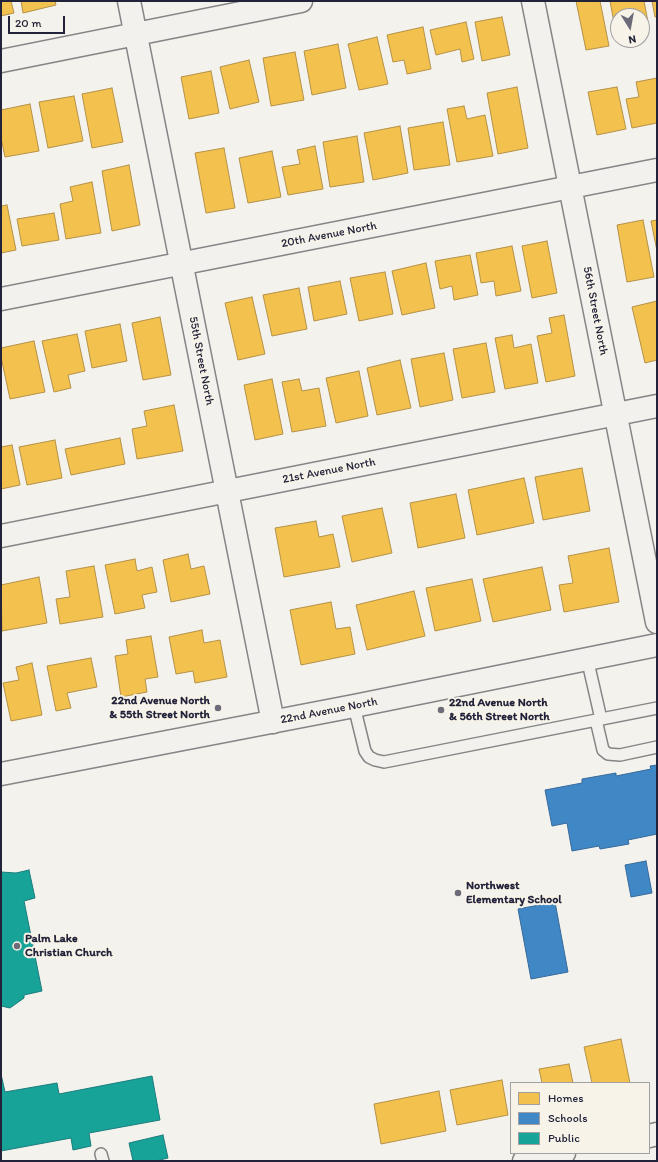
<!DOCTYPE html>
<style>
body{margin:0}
#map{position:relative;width:658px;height:1162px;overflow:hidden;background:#f4f2ec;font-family:Itim,sans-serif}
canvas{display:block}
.frame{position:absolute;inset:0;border:2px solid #22223b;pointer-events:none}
.legend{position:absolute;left:510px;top:1082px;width:140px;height:72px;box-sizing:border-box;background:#f7f3e8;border:1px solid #a29fa3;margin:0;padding:5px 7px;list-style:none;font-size:12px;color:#22223b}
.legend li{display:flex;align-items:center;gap:8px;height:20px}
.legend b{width:20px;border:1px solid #a29fa3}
.north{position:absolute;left:610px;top:8px;width:40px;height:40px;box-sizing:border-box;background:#f7f3e8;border:1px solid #a29fa3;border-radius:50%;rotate:169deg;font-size:11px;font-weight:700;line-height:16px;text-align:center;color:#22223b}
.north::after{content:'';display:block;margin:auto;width:14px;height:18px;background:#6c6b79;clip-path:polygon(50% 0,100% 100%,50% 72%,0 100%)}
.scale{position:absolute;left:8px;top:16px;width:57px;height:18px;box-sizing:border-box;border:2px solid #22223b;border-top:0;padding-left:5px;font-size:12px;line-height:14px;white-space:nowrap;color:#22223b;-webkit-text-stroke:3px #f7f3e8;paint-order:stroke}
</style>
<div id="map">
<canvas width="658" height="1162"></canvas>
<div class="frame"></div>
<ul class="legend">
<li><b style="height:11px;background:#f2c14e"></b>Homes</li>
<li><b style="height:11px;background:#3f88c5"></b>Schools</li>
<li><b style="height:11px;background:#17a398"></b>Public</li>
</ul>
<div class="north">N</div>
<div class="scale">20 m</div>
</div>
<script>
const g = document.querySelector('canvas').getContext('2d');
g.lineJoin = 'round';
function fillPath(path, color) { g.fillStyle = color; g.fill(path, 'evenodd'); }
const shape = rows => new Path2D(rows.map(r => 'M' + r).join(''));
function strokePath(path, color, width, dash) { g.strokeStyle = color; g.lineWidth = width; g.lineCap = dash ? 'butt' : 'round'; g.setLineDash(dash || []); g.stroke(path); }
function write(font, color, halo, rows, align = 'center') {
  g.font = font + ' Itim,sans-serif'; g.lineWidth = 4; g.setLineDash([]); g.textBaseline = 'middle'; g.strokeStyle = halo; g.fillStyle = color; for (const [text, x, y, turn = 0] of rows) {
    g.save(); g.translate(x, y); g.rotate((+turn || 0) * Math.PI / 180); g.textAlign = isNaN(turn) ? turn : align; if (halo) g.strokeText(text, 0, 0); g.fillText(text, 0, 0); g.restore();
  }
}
const homes = shape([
 [1,1,11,1,14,13,1,16,1,1],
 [21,1,55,1,56,5,23,13,21,1],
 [576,1,600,1,609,46,586,50,576,1],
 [610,1,644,1,648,22,642,23,642,16,618,16,618,28,615,28,610,1],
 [652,1,657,1,657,17,655,17,652,1],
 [502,17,510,55,482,61,475,22,502,17],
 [466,22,474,59,462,62,460,49,436,55,430,30,466,22],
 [423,27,431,69,407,74,404,60,393,62,387,35,423,27],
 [377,37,388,84,359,90,348,44,377,37],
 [338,44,346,88,312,95,304,51,338,44],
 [295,52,304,100,271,106,263,58,295,52],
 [249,60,259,102,230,109,220,67,249,60],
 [211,71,219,113,189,119,181,77,211,71],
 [657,78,657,123,632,128,626,99,639,97,636,82,657,78],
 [517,87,528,148,498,154,487,93,517,87],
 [617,87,626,129,597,135,588,92,617,87],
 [112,88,123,142,92,148,82,94,112,88],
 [74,96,83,141,48,148,39,102,74,96],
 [30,104,39,151,5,157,1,138,1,110,30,104],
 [464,106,467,119,485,115,493,156,457,162,447,109,464,106],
 [443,122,450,165,414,170,408,128,443,122],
 [400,126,408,173,373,180,364,133,400,126],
 [357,136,364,182,330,187,323,142,357,136],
 [315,146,323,189,288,195,282,167,300,164,297,150,315,146],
 [224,148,235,208,206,213,195,153,224,148],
 [272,151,281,197,248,203,239,158,272,151],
 [129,165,140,225,112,231,102,171,129,165],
 [92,182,101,233,66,239,60,204,73,201,70,187,92,182],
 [7,205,16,250,1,253,1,206,7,205],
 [54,213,59,240,22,246,17,219,54,213],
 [643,220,654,277,627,282,617,225,643,220],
 [657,220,657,251,651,221,657,220],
 [547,241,557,293,532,298,522,246,547,241],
 [512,246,521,291,496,296,494,281,481,283,476,253,512,246],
 [470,255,478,295,454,300,452,286,440,289,435,261,470,255],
 [426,263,435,308,402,315,392,271,426,263],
 [385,272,393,314,359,321,350,278,385,272],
 [340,281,347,314,314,321,308,287,340,281],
 [299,288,307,329,272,336,263,295,299,288],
 [252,297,265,354,238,360,225,303,252,297],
 [657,301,657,360,645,363,632,307,657,301],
 [564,315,575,376,546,382,537,336,552,333,549,318,564,315],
 [160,317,171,375,143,380,132,323,160,317],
 [120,324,127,361,92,368,85,331,120,324],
 [77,334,85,371,68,375,71,388,54,392,42,341,77,334],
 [512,335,514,348,531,344,538,383,505,389,495,338,512,335],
 [34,341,45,392,10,399,1,357,1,348,34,341],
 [486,343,495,392,462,398,453,349,486,343],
 [444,353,453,400,420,407,411,359,444,353],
 [400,360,411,408,377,415,367,368,400,360],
 [359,371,368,416,336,423,326,378,359,371],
 [272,379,283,434,255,440,244,385,272,379],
 [299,379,302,391,319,388,326,426,292,432,282,382,299,379],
 [174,405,183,451,137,459,132,429,147,426,144,411,174,405],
 [120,438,125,464,71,475,65,449,120,438],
 [55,440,62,478,27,485,19,447,55,440],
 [12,445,20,485,1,489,1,447,12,445],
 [582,468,590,511,543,520,535,477,582,468],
 [524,478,534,523,477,535,468,490,524,478],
 [456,494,465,538,418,548,410,503,456,494],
 [382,508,392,553,352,562,342,516,382,508],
 [316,521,319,537,333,534,340,567,284,577,275,528,316,521],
 [609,548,619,602,564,612,559,585,573,583,568,556,609,548],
 [188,554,191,569,204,566,210,594,171,602,163,560,188,554],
 [135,559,137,571,152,567,157,592,142,595,145,608,115,614,105,565,135,559],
 [94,566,103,617,60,624,56,599,70,597,66,571,94,566],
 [542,567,551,610,493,622,483,579,542,567],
 [39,577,47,623,2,631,1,585,39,577],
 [472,579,481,621,435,631,426,588,472,579],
 [414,591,425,636,367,650,356,605,414,591],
 [331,602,336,629,350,627,355,654,301,665,290,610,331,602],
 [202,630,204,643,220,640,227,677,195,683,193,671,176,674,169,637,202,630],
 [151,636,158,677,145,679,147,692,121,697,115,656,128,654,126,640,151,636],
 [91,658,97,687,67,693,71,708,56,711,47,666,91,658],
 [32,663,42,715,11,721,3,683,19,680,16,667,32,663],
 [621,1039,630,1083,592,1083,584,1047,621,1039],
 [569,1064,573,1083,542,1083,539,1069,569,1064],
 [502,1080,508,1115,457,1125,450,1090,502,1080],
 [439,1091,446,1131,381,1144,374,1104,439,1091]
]);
fillPath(homes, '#f2c14e');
strokePath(homes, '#b49148', 1);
const schools = shape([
 [657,765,657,834,628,840,629,844,600,849,599,846,572,851,567,823,552,826,545,790,582,783,582,779,616,773,616,776,651,769,650,766,657,765],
 [646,861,652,893,631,897,625,865,646,861],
 [555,902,568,972,531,979,518,909,555,902]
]);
fillPath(schools, '#3f88c5');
strokePath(schools, '#36699c', 1);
const public = shape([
 [29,870,35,898,24,901,42,991,24,995,24,998,10,1008,1,1006,1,872,16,873,29,870],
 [1,1074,5,1092,57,1083,59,1094,152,1076,160,1120,89,1133,91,1146,73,1150,71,1138,1,1151,1,1074],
 [163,1135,168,1158,156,1161,133,1161,129,1143,163,1135]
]);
fillPath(public, '#17a398');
strokePath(public, '#1a7c7c', 1);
const service = shape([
 [587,658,601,719],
 [354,706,365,751,369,757,375,760,384,762,657,708],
 [596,720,603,750,608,754,620,755,657,747],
 [101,1154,103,1161]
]);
const minor = shape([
 [129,1,273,722],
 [533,1,657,622],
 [1,61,301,1],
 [1,299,657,170],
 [1,536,657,406],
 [649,1136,657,1134],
 [524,1161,564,1153]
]);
const secondary = shape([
 [1,774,354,706,657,645]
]);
strokePath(service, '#858486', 14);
strokePath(minor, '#858486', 25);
strokePath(secondary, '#858486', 25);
strokePath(service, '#f2f1ed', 11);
strokePath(minor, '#f2f1ed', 22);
strokePath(secondary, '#f2f1ed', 22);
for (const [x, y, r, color] of [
 [218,708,4,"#6c6b79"],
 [441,710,4,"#6c6b79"],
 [458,893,4,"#6c6b79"],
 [17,946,4,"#6c6b79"]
]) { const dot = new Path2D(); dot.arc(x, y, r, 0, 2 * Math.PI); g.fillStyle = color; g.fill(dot); strokePath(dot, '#f7f3e8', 1.5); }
write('12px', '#22223b', '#f7f3e8', [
 ["20th Avenue North",329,235,-11],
 ["56th Street North",595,311,79],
 ["55th Street North",201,361,79],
 ["21st Avenue North",329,471,-11],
 ["22nd Avenue North",329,711,-11]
]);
write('bold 12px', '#22223b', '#f7f3e8', [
 ["22nd Avenue North",210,701,"right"],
 ["& 55th Street North",210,715,"right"],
 ["22nd Avenue North",449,703],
 ["& 56th Street North",449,717],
 ["Northwest",466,886],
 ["Elementary School",466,900],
 ["Palm Lake",25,939],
 ["Christian Church",25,953]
], 'left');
</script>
